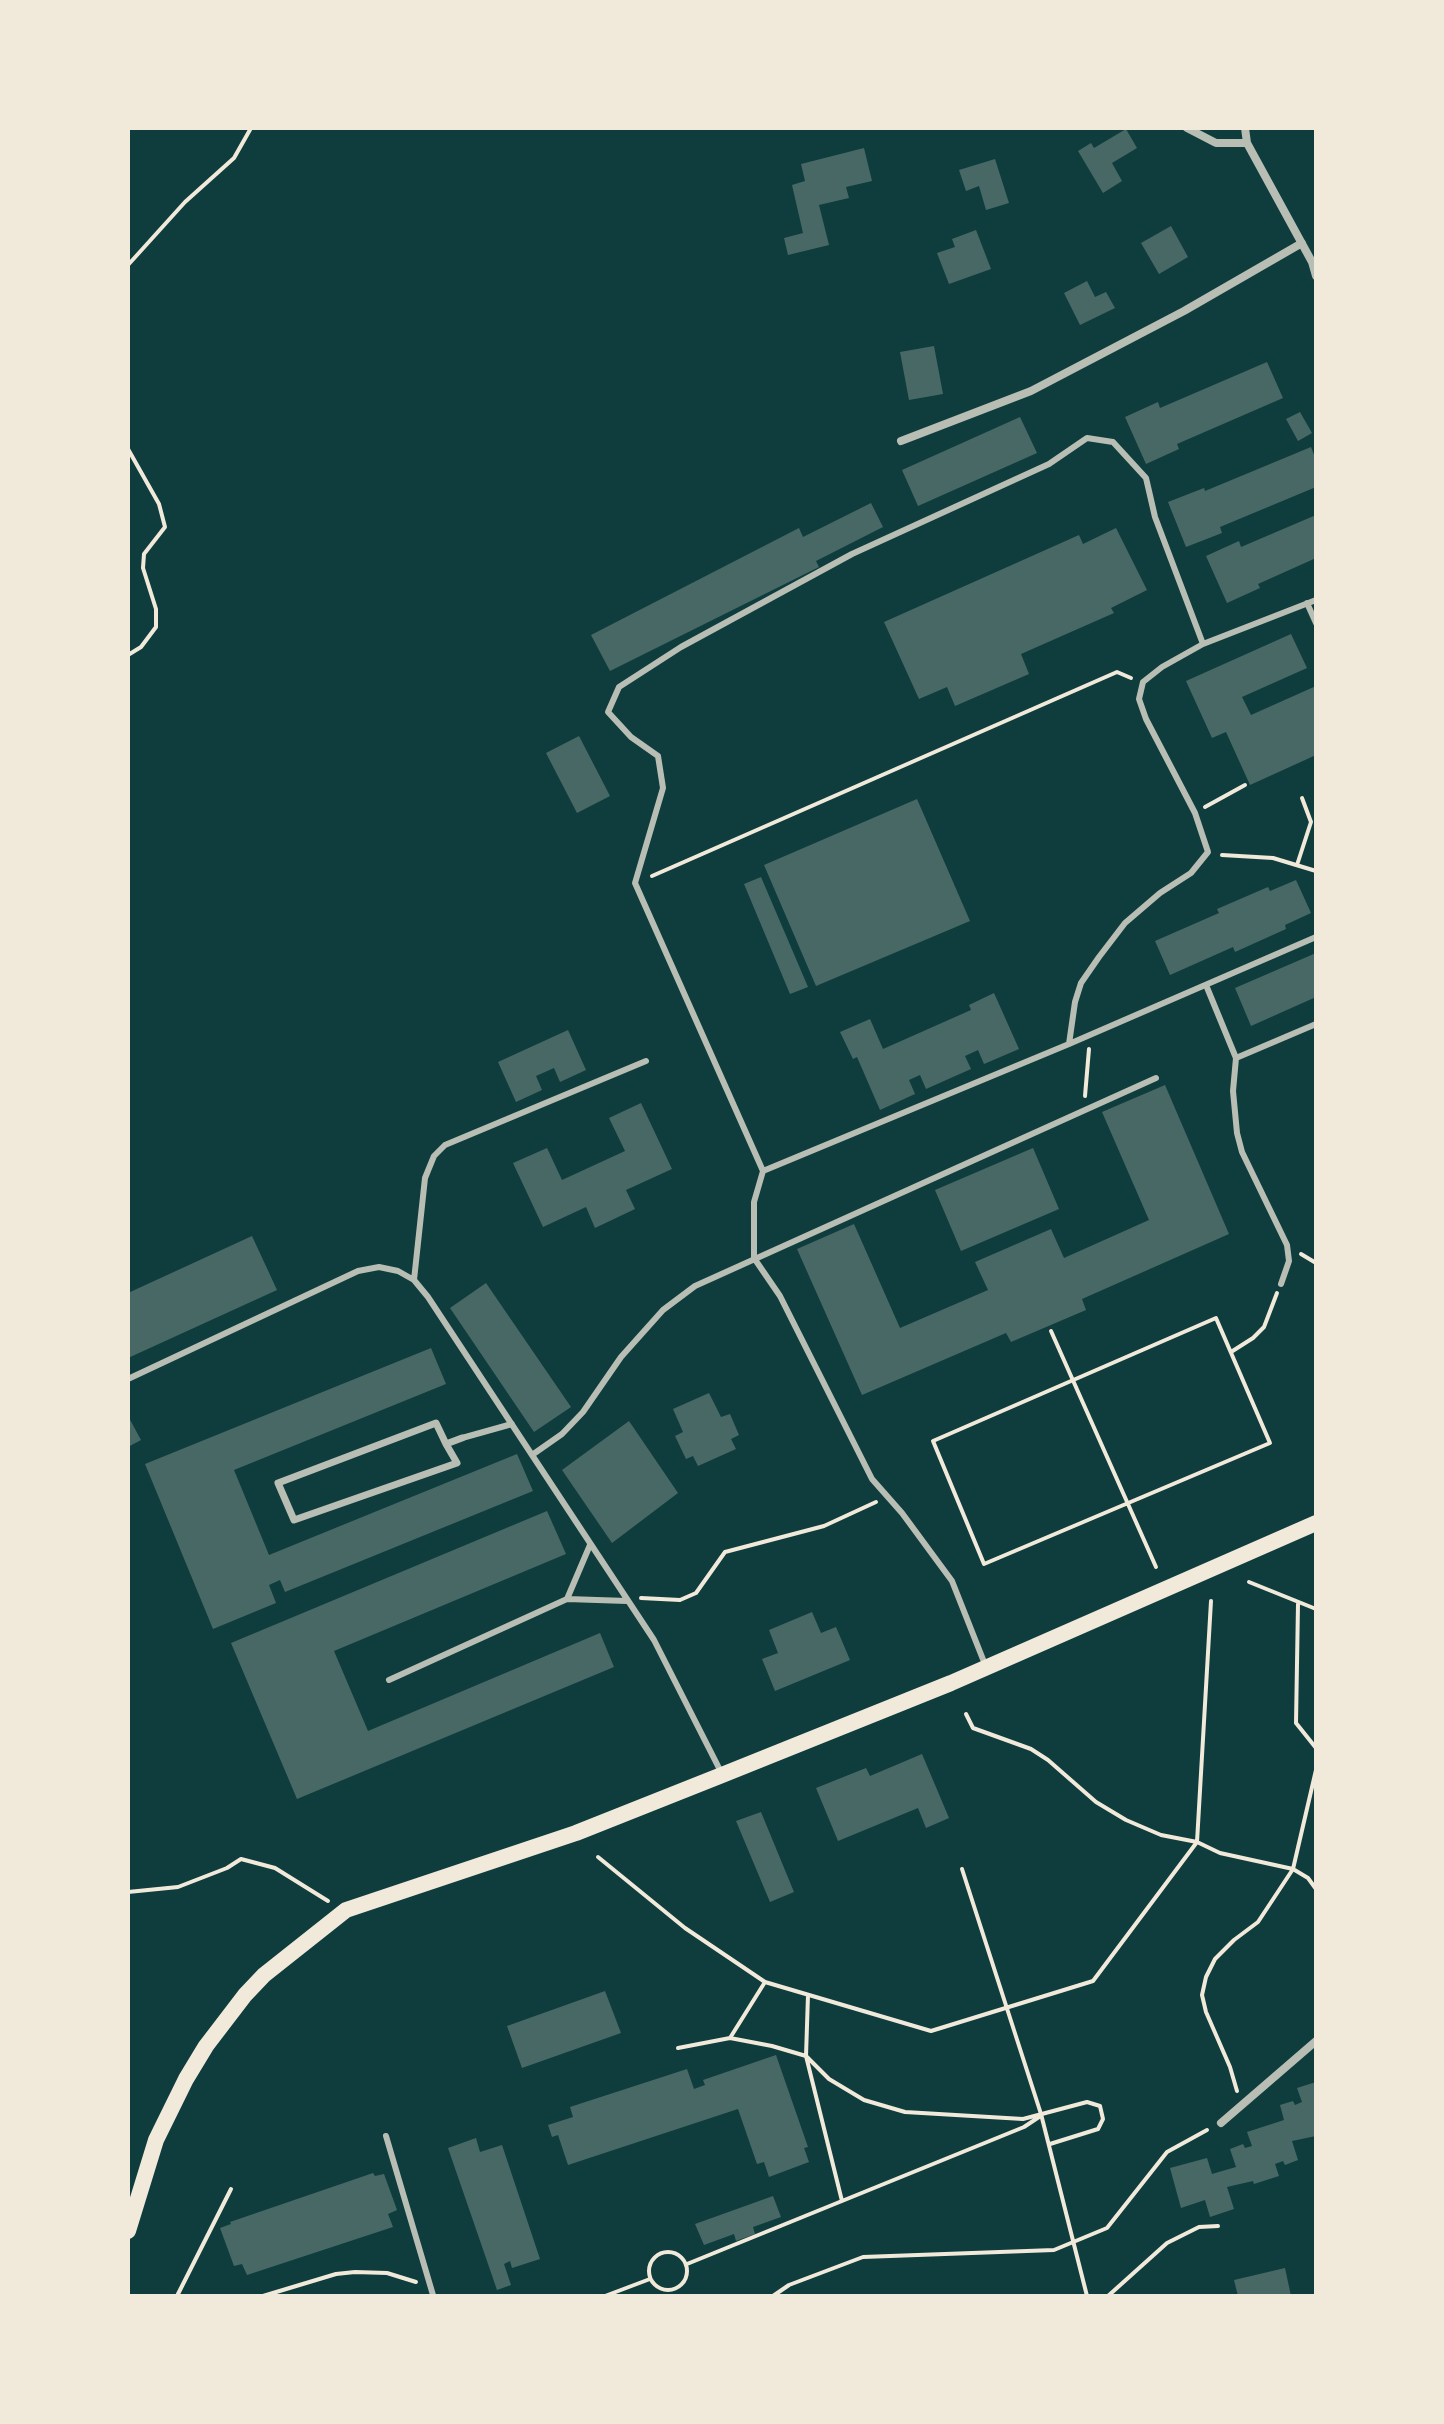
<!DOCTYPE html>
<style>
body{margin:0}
#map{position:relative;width:1444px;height:2424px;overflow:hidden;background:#0f3d3e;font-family:Lato,sans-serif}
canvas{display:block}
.frame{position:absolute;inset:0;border:130px solid #f1e9da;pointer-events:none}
</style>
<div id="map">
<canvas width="1444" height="2424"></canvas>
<div class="frame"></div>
</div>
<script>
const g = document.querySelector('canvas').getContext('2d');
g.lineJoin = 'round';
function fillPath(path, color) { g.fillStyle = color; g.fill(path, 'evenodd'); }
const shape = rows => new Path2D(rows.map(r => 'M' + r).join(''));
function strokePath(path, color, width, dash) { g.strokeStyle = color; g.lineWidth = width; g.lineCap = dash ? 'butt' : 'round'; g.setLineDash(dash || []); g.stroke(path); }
fillPath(shape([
 [1126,129,1137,148,1112,163,1122,181,1103,193,1078,151,1091,143,1094,148],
 [864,148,872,181,846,187,849,198,819,205,829,245,788,255,784,238,803,233,792,185,805,181,801,164],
 [995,159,1009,203,986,210,979,186,966,191,959,170],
 [1171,226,1188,257,1159,274,1141,243],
 [976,230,991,269,949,284,937,253,955,247,952,239],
 [1087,281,1095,297,1106,292,1115,308,1080,325,1064,293],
 [934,346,943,394,909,400,900,352],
 [1267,362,1283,398,1177,444,1179,449,1146,464,1125,417,1158,402,1160,408],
 [1300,412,1312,433,1298,441,1286,419],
 [1020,417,1037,453,918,506,902,470],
 [1311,447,1316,460,1316,487,1220,527,1222,533,1186,547,1168,502,1204,488,1205,491],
 [871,503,883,527,816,561,819,567,610,671,591,635,799,528,803,537],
 [1316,515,1316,558,1258,584,1260,588,1227,603,1206,556,1239,541,1241,547],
 [1116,528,1147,590,1111,608,1114,613,1021,654,1029,674,955,706,947,687,919,699,884,622,1079,535,1083,544],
 [1291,634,1307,668,1242,697,1251,715,1316,686,1316,755,1250,785,1226,732,1212,738,1186,681],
 [579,736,610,796,577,813,546,753],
 [917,799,970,921,816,986,764,865],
 [761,877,808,987,790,994,744,884],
 [1296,880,1311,913,1285,925,1286,929,1235,952,1233,947,1170,975,1155,941,1219,913,1217,909,1268,887,1270,891],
 [1316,953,1316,997,1251,1026,1235,988],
 [994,993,1019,1049,984,1064,978,1050,965,1056,971,1069,926,1089,920,1075,909,1080,915,1094,880,1110,857,1057,853,1059,840,1032,870,1019,883,1049,971,1010,969,1005],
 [568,1030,586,1070,560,1082,554,1068,536,1076,542,1090,516,1102,498,1062],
 [1165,1085,1229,1234,1082,1299,1086,1310,1011,1342,1006,1333,862,1395,797,1249,854,1224,900,1328,988,1290,975,1262,1051,1229,1064,1258,1149,1220,1102,1112],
 [641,1103,672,1169,626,1190,635,1209,595,1228,586,1207,543,1227,513,1163,547,1148,562,1180,625,1151,609,1118],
 [1033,1148,1059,1209,961,1251,935,1190],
 [252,1236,277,1290,128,1358,128,1293],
 [486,1283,571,1407,534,1432,450,1308],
 [431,1348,446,1384,234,1470,269,1555,517,1454,533,1491,285,1592,280,1580,269,1585,276,1603,213,1629,145,1464],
 [709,1393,721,1417,730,1414,739,1435,731,1439,736,1449,698,1466,693,1456,686,1459,675,1436,683,1432,673,1409],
 [128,1416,141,1440,128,1447],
 [629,1421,678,1493,612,1543,562,1470],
 [547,1511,566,1554,334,1651,368,1731,600,1633,614,1667,297,1799,231,1643],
 [812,1612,821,1633,836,1627,850,1660,775,1691,762,1659,778,1653,769,1630],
 [922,1754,949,1818,926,1828,918,1808,838,1841,816,1788,866,1768,870,1776],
 [761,1812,794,1892,770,1902,736,1821],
 [605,1991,621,2033,522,2068,507,2026],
 [776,2055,808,2147,804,2148,809,2162,769,2177,764,2162,757,2164,738,2109,568,2165,558,2135,552,2137,548,2125,573,2117,570,2107,687,2069,694,2089,705,2085,703,2080],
 [1316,2082,1316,2136,1292,2141,1298,2160,1285,2165,1283,2161,1275,2164,1279,2176,1254,2184,1253,2181,1227,2187,1234,2209,1210,2217,1205,2200,1181,2208,1170,2168,1207,2158,1212,2174,1236,2167,1230,2149,1243,2144,1245,2148,1252,2146,1247,2132,1284,2120,1280,2105,1293,2101,1295,2105,1302,2102,1297,2088],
 [476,2138,480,2152,502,2145,540,2259,512,2268,510,2261,504,2264,511,2285,497,2290,448,2148],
 [373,2173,375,2176,384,2174,397,2210,388,2214,393,2227,247,2275,242,2264,234,2266,220,2228,231,2224,230,2222],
 [773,2196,781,2217,753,2227,755,2234,736,2241,734,2234,704,2245,695,2224],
 [1285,2268,1291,2296,1238,2296,1234,2280]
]), '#486865');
strokePath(shape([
 [128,265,185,202,234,158,251,128],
 [128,449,159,504,165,527,144,554,143,568,156,609,156,627,141,647,128,655],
 [1205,807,1245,785],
 [1222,855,1273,858,1316,871],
 [1297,865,1311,822,1302,798],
 [652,876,1117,672,1131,678],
 [1085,1096,1089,1049],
 [1301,1254,1316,1263],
 [1216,1318,1270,1443,984,1564,933,1441,1216,1318],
 [1051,1331,1156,1567],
 [1231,1352,1253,1338,1264,1327,1277,1293],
 [1249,1582,1316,1609],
 [641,1598,680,1600,696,1593,725,1552,824,1526,876,1502],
 [1298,1604,1296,1723,1316,1748],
 [966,1714,973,1728,1031,1749,1048,1760,1096,1802,1126,1820,1161,1835,1197,1842,1220,1853,1293,1869,1308,1878,1316,1889],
 [598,1857,685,1928,765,1982,931,2031,1093,1981,1197,1842,1211,1601],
 [962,1869,1041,2114,1087,2296],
 [128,1892,178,1887,227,1868,241,1859,275,1868,328,1901],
 [808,1995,806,2056,842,2201],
 [730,2038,765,1982],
 [678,2048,730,2038,772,2046,806,2056,829,2079,864,2100,905,2112,1023,2119,1087,2102,1100,2106,1103,2119,1098,2129,1050,2144],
 [1237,2091,1230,2067,1206,2012,1202,1995,1206,1977,1215,1959,1234,1940,1258,1922,1293,1869,1316,1770],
 '649 2271a19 19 0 1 1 38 0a19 19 0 1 1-38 0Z',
 [687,2264,1024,2127,1039,2117],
 [177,2296,231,2189],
 [263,2296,336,2274,355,2272,387,2273,416,2282],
 [605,2296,650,2279],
 [773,2296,789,2285,863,2257,1054,2250,1107,2228,1167,2152,1207,2130],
 [1108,2296,1167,2243,1199,2227,1218,2226]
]), '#f1e9da', 4);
strokePath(shape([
 [1307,603,1316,623],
 [1206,985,1236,1058,1233,1091,1237,1133,1242,1152,1287,1245,1289,1261,1281,1284],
 [1069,1044,1075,1002,1081,983,1099,957,1125,923,1160,893,1191,873,1208,852,1195,813,1146,719,1139,699,1143,682,1162,667,1203,644,1316,600],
 [1236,1058,1316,1024],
 [763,1171,1069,1044,1316,937],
 [414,1280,425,1178,434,1156,445,1145,646,1061],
 [128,1379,358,1271,379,1267,398,1271,414,1280,428,1297,532,1455,562,1434,583,1412,621,1357,663,1310,695,1286,1156,1078],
 [462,1438,512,1424],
 [532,1455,654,1640,722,1774],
 [590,1545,567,1599,627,1601],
 [986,1667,952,1581,902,1513,872,1479,780,1296,754,1258,754,1202,763,1171,635,883,663,788,658,756,631,737,608,712,619,687,681,647,852,554,1049,464,1087,438,1113,442,1146,478,1155,517,1203,644],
 [389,1680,567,1599],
 [386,2136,433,2295]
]), '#b8beb3', 6);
strokePath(shape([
 [446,1444,457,1463,294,1520,278,1483,436,1423,446,1444,462,1438]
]), '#b8beb3', 7);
strokePath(shape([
 [1187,128,1216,143,1247,143],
 [1245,128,1247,143,1312,262,1316,276],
 [901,441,1031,391,1184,311,1302,243],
 [1221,2123,1316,2041]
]), '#b8beb3', 8);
strokePath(shape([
 [128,2231,156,2140,186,2079,206,2046,245,1995,264,1975,346,1910,576,1833,722,1775,951,1683,1316,1523]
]), '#f1e9da', 16);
</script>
